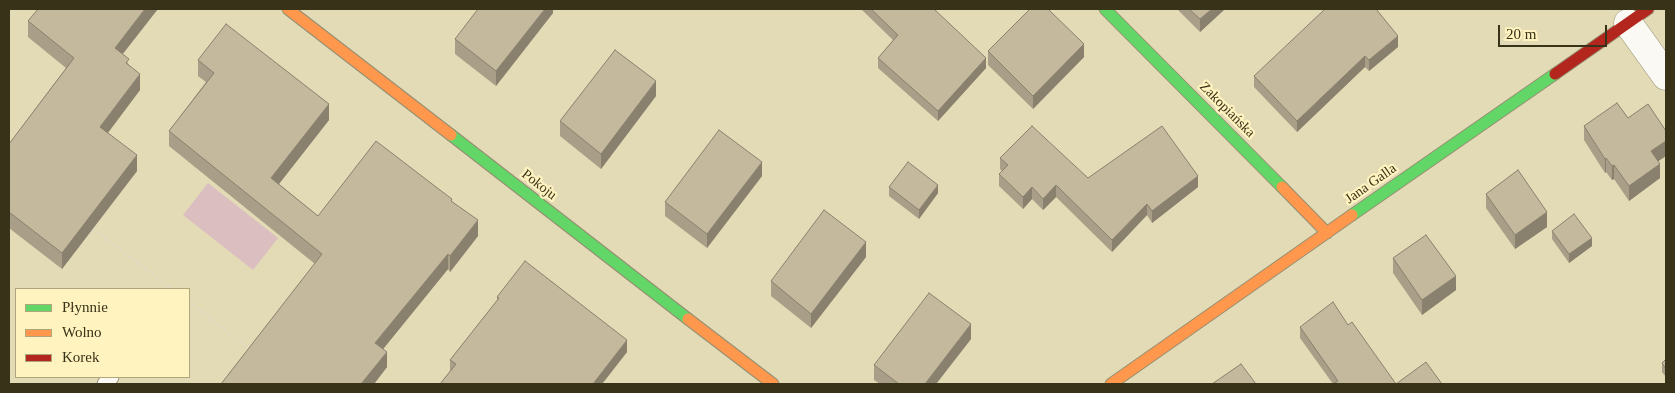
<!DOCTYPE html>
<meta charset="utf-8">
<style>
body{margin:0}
#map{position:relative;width:1675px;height:393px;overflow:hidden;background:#e3dab6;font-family:Georgia,serif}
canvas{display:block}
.frame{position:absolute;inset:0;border:10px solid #383218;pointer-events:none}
.legend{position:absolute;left:15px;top:288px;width:175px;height:90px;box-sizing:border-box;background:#fff3bf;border:1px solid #afa67c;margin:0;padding:6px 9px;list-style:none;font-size:15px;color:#383218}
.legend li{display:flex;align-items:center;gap:10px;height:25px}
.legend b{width:25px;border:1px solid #afa67c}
.scale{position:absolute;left:1498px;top:25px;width:109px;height:22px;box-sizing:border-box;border:2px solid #383218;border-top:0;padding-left:6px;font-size:15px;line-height:18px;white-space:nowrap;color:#383218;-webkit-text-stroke:4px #fff3bf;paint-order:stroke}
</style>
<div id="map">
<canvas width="1675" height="393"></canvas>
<div class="frame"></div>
<ul class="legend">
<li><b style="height:6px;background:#63d668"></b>Płynnie</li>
<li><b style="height:6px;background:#ff974d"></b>Wolno</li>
<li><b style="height:6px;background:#b3261e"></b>Korek</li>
</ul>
<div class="scale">20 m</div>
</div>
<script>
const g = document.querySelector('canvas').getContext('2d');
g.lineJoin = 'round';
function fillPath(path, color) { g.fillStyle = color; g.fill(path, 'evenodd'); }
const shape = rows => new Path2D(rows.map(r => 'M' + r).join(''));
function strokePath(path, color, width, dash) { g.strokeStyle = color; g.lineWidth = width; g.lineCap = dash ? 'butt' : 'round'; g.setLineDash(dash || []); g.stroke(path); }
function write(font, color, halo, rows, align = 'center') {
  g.font = font + ' Georgia,serif'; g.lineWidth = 4.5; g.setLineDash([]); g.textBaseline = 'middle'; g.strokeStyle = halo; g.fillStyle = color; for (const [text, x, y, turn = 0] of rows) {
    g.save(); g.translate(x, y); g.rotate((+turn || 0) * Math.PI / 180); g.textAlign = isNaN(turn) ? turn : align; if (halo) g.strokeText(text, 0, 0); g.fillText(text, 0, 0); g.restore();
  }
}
fillPath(shape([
 [208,183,278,238,253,270,183,215]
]), '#dbbec0');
const lane = shape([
 [105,384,111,377]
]);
const street = shape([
 [1628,23,1666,76]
]);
const fast = shape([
 [1105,9,1282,187],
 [451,135,688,319],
 [1352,215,1555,74]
]);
const slow = shape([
 [288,9,451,135],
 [1282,187,1327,233],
 [688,319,773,384],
 [1111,384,1352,215]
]);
const jam = shape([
 [1555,74,1648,9]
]);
strokePath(lane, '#958f72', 17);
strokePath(street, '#958f72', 29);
strokePath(fast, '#958f72', 13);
strokePath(slow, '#958f72', 13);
strokePath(jam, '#958f72', 13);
strokePath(shape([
 [93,229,171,289],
 [189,302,252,351]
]), '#dddace', 3, [1, 4]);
strokePath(lane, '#fbf9f4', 15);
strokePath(street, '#fbf9f4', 28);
strokePath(fast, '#63d668', 11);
strokePath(slow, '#ff974d', 11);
strokePath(jam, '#b3261e', 11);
fillPath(shape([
 [553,9,553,13,496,86,455,54,455,39],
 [861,9,934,9,986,68,938,121,878,68,878,58,893,40],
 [1177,9,1225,9,1200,32],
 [28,21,122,54,129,65,140,90,108,133,137,171,62,269,9,228,9,144,66,68,28,37],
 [1398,47,1369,71,1365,67,1297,132,1254,87,1254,76],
 [988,51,1084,57,1033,109,988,65],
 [198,60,329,120,279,184,318,216,452,201,478,236,450,272,448,269,383,349,387,367,374,384,221,384,315,264,169,146,169,131,206,82,198,76],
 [656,96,601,169,560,136,560,121],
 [1628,118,1666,131,1666,156,1658,161,1660,178,1629,201,1614,179,1612,180,1606,172,1605,173,1584,140,1584,126],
 [1000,158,1088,178,1198,187,1152,223,1147,215,1112,252,1056,197,1043,210,1032,199,1023,209,999,186,999,174,1002,171,1000,169],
 [762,176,707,248,665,216,665,202],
 [889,187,938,193,919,219,889,196],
 [1486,194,1547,227,1515,249,1486,208],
 [1552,231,1592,246,1569,263,1552,239],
 [866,257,811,328,771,296,771,281],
 [1393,258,1456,290,1422,315,1393,273],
 [497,297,627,352,602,384,440,384,450,371,450,360,497,301],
 [1348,325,1396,384,1333,384,1300,338,1300,327],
 [971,339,936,384,880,384,874,380,874,365],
 [1666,359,1666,377,1662,372,1662,363]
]), '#a99e87');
fillPath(shape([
 [145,9,158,9,115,64,115,48],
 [545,9,553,9,553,13,496,86,496,71],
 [1212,9,1225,9,1200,32,1200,19],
 [1398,36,1398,47,1369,71,1369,60],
 [1084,44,1084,57,1033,109,1033,96],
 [1365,56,1365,67,1297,132,1297,121],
 [986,58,986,68,938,121,938,111],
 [140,74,140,90,100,143,100,127],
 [656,81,656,96,601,169,601,154],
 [329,104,329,120,271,194,271,178],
 [1666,141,1666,156,1651,166,1651,151],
 [137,155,137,171,62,269,62,253],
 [1606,158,1606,172,1605,173,1605,159],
 [762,162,762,176,707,248,707,234],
 [1660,164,1660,178,1629,201,1629,186],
 [1614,165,1614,179,1612,180,1612,166],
 [1198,176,1198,187,1152,223,1152,211],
 [938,185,938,193,919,219,919,210],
 [1056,185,1056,197,1043,210,1043,199],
 [1032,187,1032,199,1023,209,1023,197],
 [1147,204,1147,215,1112,252,1112,240],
 [1547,212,1547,227,1515,249,1515,235],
 [478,220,478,236,450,272,450,256],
 [1592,238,1592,246,1569,263,1569,254],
 [866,242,866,257,811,328,811,314],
 [448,254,448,269,375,359,375,343],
 [1456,276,1456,290,1422,315,1422,300],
 [971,324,971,339,936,384,925,384],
 [627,340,627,352,602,384,593,384],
 [387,352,387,367,374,384,361,384]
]), '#89816e');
const building = shape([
 [38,9,145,9,115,48,129,59,126,63,140,74,100,127,137,155,62,253,9,212,9,144,74,58,28,21,38,9],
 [478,9,545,9,496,71,455,39,478,9],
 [871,9,934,9,986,58,938,111,878,58,898,35,871,9],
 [1030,9,1048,9,1084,44,1033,96,988,51,1030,9],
 [1189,9,1212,9,1200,19,1189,9],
 [1325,9,1376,9,1398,36,1369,60,1365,56,1297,121,1254,76,1325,9],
 [226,24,329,104,271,178,318,216,376,141,440,190,452,199,451,201,478,220,450,256,448,254,375,343,387,352,361,384,221,384,322,254,169,131,214,73,198,60,226,24],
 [615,50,656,81,601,154,560,121,615,50],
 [1617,103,1628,118,1648,104,1666,131,1666,141,1651,151,1660,164,1629,186,1614,165,1612,166,1606,158,1605,159,1584,126,1617,103],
 [1032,126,1088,178,1162,126,1198,176,1152,211,1147,204,1112,240,1056,185,1043,199,1032,187,1023,197,999,174,1008,165,1000,158,1032,126],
 [719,130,762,162,707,234,665,202,719,130],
 [908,162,938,185,919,210,889,187,908,162],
 [1518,170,1547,212,1515,235,1486,194,1518,170],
 [824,210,866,242,811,314,771,281,824,210],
 [1574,214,1592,238,1569,254,1552,231,1574,214],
 [1426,235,1456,276,1422,300,1393,258,1426,235],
 [525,261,627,340,593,384,440,384,456,364,450,360,499,298,497,297,525,261],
 [929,293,971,324,925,384,899,384,874,365,929,293],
 [1333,302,1348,325,1352,322,1396,384,1426,362,1442,384,1333,384,1338,381,1300,327,1333,302],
 [1666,359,1666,369,1662,363,1666,359],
 [1241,364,1256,384,1212,384,1241,364]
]);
fillPath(building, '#c4b89d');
strokePath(building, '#89816e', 1);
write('14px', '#383218', '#fff3bf', [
 ["Zakopiańska",1227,110,45],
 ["Jana Galla",1371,184,-35],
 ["Pokoju",539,185,38]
]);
</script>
